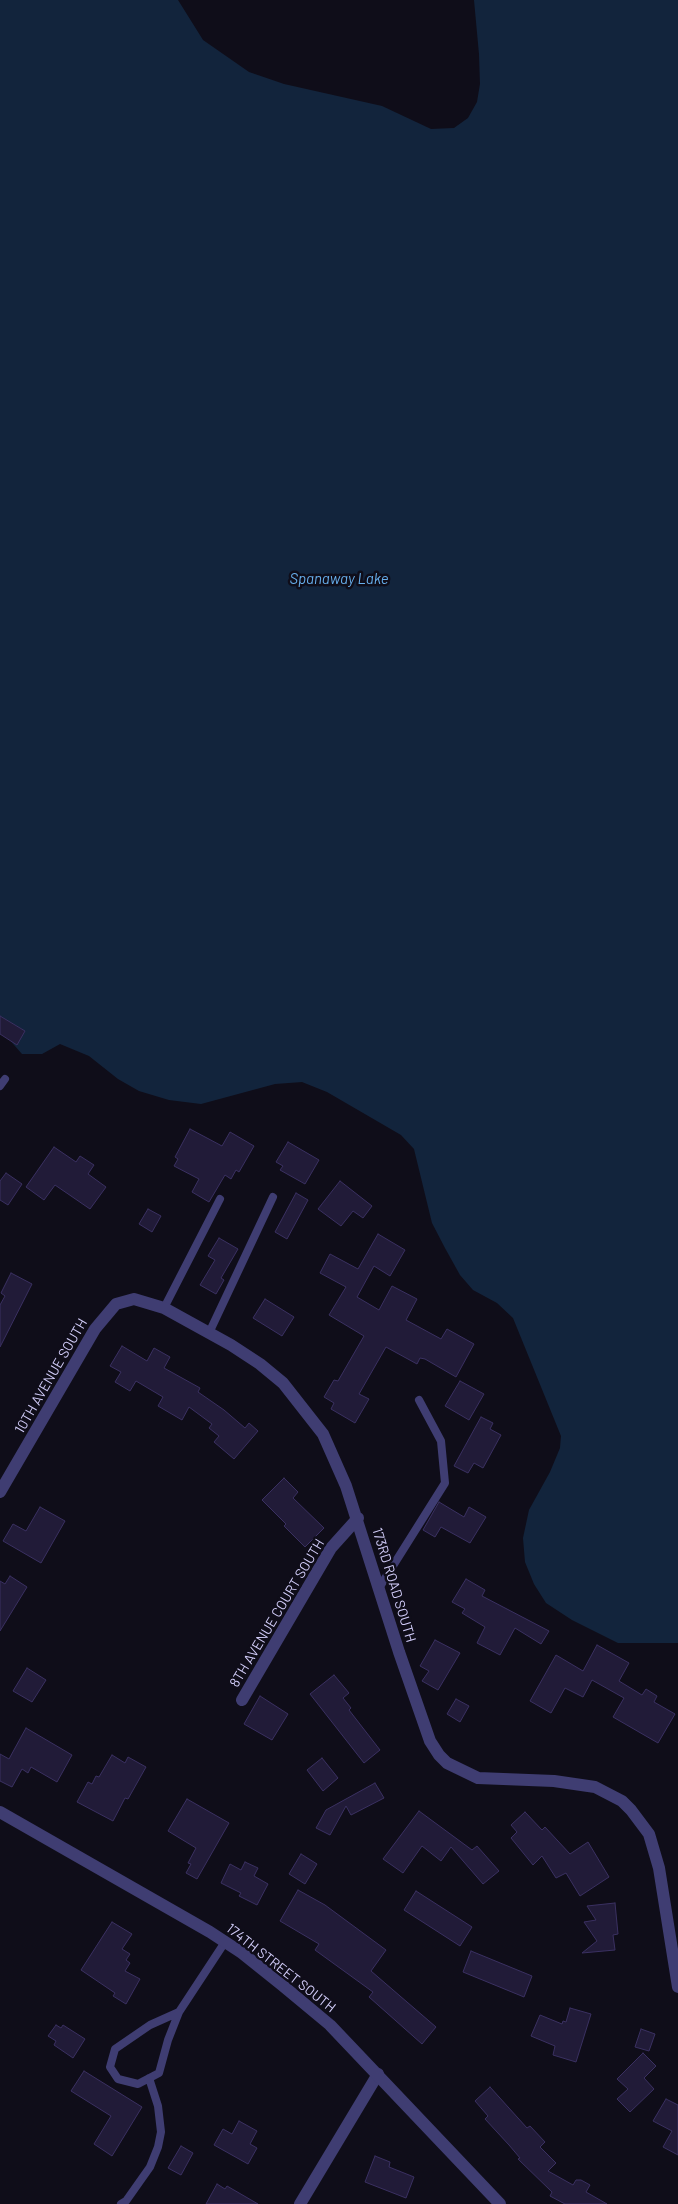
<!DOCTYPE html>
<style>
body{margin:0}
canvas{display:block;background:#0f0d19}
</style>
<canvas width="678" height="2204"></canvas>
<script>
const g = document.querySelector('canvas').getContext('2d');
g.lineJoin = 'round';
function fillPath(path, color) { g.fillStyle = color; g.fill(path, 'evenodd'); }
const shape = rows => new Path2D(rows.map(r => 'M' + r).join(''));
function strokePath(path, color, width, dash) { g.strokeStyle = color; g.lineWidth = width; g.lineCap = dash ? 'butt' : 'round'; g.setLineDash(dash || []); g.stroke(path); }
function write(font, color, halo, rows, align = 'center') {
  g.font = font + ' Barlow,sans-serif'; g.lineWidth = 5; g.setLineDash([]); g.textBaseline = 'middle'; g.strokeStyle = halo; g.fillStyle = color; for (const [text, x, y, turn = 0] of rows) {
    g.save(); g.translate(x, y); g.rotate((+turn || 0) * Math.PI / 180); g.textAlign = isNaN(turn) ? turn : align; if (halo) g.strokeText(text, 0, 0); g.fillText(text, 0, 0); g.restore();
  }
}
fillPath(shape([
 [0,0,178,0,203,40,249,72,284,84,382,106,431,129,454,128,468,118,477,102,480,84,479,54,474,0,678,0,678,1643,618,1643,572,1620,546,1603,534,1584,525,1562,523,1538,529,1510,550,1472,560,1448,561,1436,513,1318,497,1303,473,1290,460,1275,445,1248,432,1223,414,1149,401,1135,327,1092,302,1082,275,1084,201,1104,169,1100,139,1091,118,1079,89,1056,60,1044,42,1054,22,1054,0,1029]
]), '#12243c');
const building = shape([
 [0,1016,25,1031,17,1045,0,1034,0,1016],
 [190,1129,222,1146,230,1132,254,1146,239,1172,236,1170,231,1179,225,1175,209,1202,192,1192,199,1179,174,1166,178,1159,175,1157,190,1129],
 [288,1142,319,1160,305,1184,280,1170,283,1166,276,1162,288,1142],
 [54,1147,76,1162,80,1156,94,1165,88,1174,106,1187,90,1209,55,1185,44,1200,26,1187,54,1147],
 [6,1173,22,1184,8,1205,0,1200,0,1181,6,1173],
 [340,1181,372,1206,363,1218,353,1211,341,1226,318,1209,340,1181],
 [296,1193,308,1200,287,1239,275,1232,296,1193],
 [148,1209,161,1216,152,1232,139,1224,148,1209],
 [378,1234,405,1250,390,1276,374,1266,357,1297,379,1310,392,1286,417,1299,406,1320,441,1339,447,1329,474,1344,456,1377,425,1359,420,1358,417,1364,386,1347,359,1394,369,1399,355,1423,331,1409,334,1403,324,1397,334,1380,338,1381,364,1336,329,1315,346,1287,320,1273,330,1254,358,1269,378,1234],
 [219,1238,238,1249,221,1278,224,1280,216,1294,200,1285,215,1260,208,1256,219,1238],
 [11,1273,32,1284,0,1347,0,1305,5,1296,1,1293,11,1273],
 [265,1299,294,1317,282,1336,253,1318,265,1299],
 [122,1346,147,1361,154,1348,170,1357,164,1368,200,1388,198,1392,224,1410,245,1428,249,1423,258,1431,234,1459,214,1442,219,1436,209,1428,212,1424,189,1407,182,1420,158,1406,163,1397,136,1381,130,1391,115,1382,121,1372,110,1366,122,1346],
 [460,1381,484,1394,469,1420,445,1406,460,1381],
 [481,1417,493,1423,490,1429,501,1435,483,1468,474,1463,468,1473,454,1466,481,1417],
 [284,1478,298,1492,293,1498,324,1528,305,1547,284,1526,286,1524,262,1500,284,1478],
 [439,1502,464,1517,469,1507,486,1517,470,1543,441,1527,435,1537,423,1530,439,1502],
 [40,1507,65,1521,41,1563,3,1541,13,1524,26,1531,40,1507],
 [10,1576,27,1587,0,1631,0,1581,5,1584,10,1576],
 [466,1579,485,1590,482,1596,549,1631,541,1644,515,1628,500,1655,477,1643,485,1627,462,1613,465,1609,452,1602,466,1579],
 [435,1640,460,1653,438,1690,422,1681,429,1671,420,1666,435,1640],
 [597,1645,629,1663,619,1681,642,1695,646,1689,657,1696,654,1702,675,1714,658,1743,613,1717,624,1698,592,1680,583,1697,565,1688,551,1713,530,1701,556,1655,583,1671,597,1645],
 [27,1668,46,1680,32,1702,13,1691,27,1668],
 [334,1675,349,1693,343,1698,351,1708,349,1710,380,1750,364,1763,310,1694,334,1675],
 [260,1696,288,1714,272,1740,244,1724,260,1696],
 [456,1699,469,1706,460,1722,447,1714,456,1699],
 [26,1728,72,1755,57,1782,31,1767,28,1773,22,1769,12,1787,0,1781,0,1754,9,1759,26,1728],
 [112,1755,125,1763,128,1757,146,1767,128,1799,125,1798,113,1821,77,1802,88,1782,92,1784,96,1776,99,1777,112,1755],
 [322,1758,338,1778,323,1791,307,1770,322,1758],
 [375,1783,384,1798,351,1815,346,1806,330,1835,316,1828,326,1810,375,1783],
 [187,1799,229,1823,197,1879,186,1873,191,1864,188,1863,196,1848,168,1831,187,1799],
 [419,1811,472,1850,477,1846,499,1871,483,1884,451,1847,441,1861,422,1846,403,1873,383,1859,419,1811],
 [525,1812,542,1830,545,1827,570,1854,588,1842,609,1877,580,1896,566,1873,556,1878,542,1856,533,1865,511,1838,517,1832,511,1825,525,1812],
 [301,1854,317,1864,305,1884,289,1874,301,1854],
 [245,1862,258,1868,254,1876,268,1884,257,1905,239,1896,241,1893,221,1883,230,1864,241,1870,245,1862],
 [298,1890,325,1905,386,1950,371,1971,436,2027,422,2044,369,1997,373,1992,315,1950,319,1944,280,1921,298,1890],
 [416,1891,472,1927,460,1946,404,1910,416,1891],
 [615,1903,618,1934,613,1935,615,1950,582,1953,597,1941,584,1922,596,1920,587,1906,615,1903],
 [112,1922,132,1934,122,1949,130,1954,126,1960,130,1963,125,1971,140,1979,126,2004,113,1996,115,1993,81,1970,112,1922],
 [471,1951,532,1976,524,1997,463,1972,471,1951],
 [570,2008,591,2014,576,2062,553,2055,555,2046,531,2036,540,2015,562,2024,563,2021,566,2022,570,2008],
 [56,2025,61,2028,63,2025,85,2039,73,2058,54,2045,56,2041,48,2036,56,2025],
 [641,2029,655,2034,649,2051,635,2047,641,2029],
 [643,2053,656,2066,644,2078,654,2089,630,2112,617,2099,628,2089,617,2079,643,2053],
 [84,2071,142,2107,112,2156,94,2144,111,2116,71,2091,84,2071],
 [490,2087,527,2128,530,2126,545,2142,540,2147,556,2163,548,2171,573,2185,576,2180,581,2180,590,2185,586,2192,607,2204,565,2204,550,2196,552,2192,518,2159,520,2158,509,2145,485,2119,488,2116,475,2101,490,2087],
 [666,2099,678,2105,678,2155,663,2147,672,2131,653,2121,666,2099],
 [239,2121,257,2131,250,2144,257,2148,248,2164,214,2145,223,2129,232,2134,239,2121],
 [181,2146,193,2153,181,2175,168,2168,181,2146],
 [375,2156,390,2162,389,2167,414,2177,406,2198,365,2182,375,2156],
 [217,2184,225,2189,227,2186,258,2204,206,2204,217,2184]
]);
fillPath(building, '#211b38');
strokePath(building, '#3a3061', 1);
strokePath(shape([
 [0,1086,5,1079],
 [164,1308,220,1199],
 [209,1333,273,1197],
 [379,1588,445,1483,441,1441,419,1400],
 [179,2012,150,2025,115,2049,110,2067,118,2079,138,2084,159,2073,168,2040,179,2012,225,1942],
 [121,2204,126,2201,150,2167,158,2147,161,2132,158,2106,149,2078]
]), '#3f3d72', 8);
strokePath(shape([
 [0,1492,95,1329,116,1304,134,1299,164,1308,231,1345,260,1364,283,1383,323,1434,346,1486,399,1652,430,1741,439,1755,447,1763,478,1778,554,1781,595,1787,622,1801,631,1810,649,1834,659,1868,678,1987],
 [242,1700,331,1548,358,1518],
 [300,2204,378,2074]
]), '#3f3d72', 12);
strokePath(shape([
 [0,1812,210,1932,242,1953,282,1985,330,2025,500,2204]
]), '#3f3d72', 12);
write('14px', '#d1ccf8', '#0f0d19', [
 ["10TH AVENUE SOUTH",51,1376,-60],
 ["173RD ROAD SOUTH",394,1585,73],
 ["8TH AVENUE COURT SOUTH",277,1613,-59],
 ["174TH STREET SOUTH",281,1968,38]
]);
write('italic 15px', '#67aeeb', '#0f0d19', [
 ["Spanaway Lake",339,579]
]);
</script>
